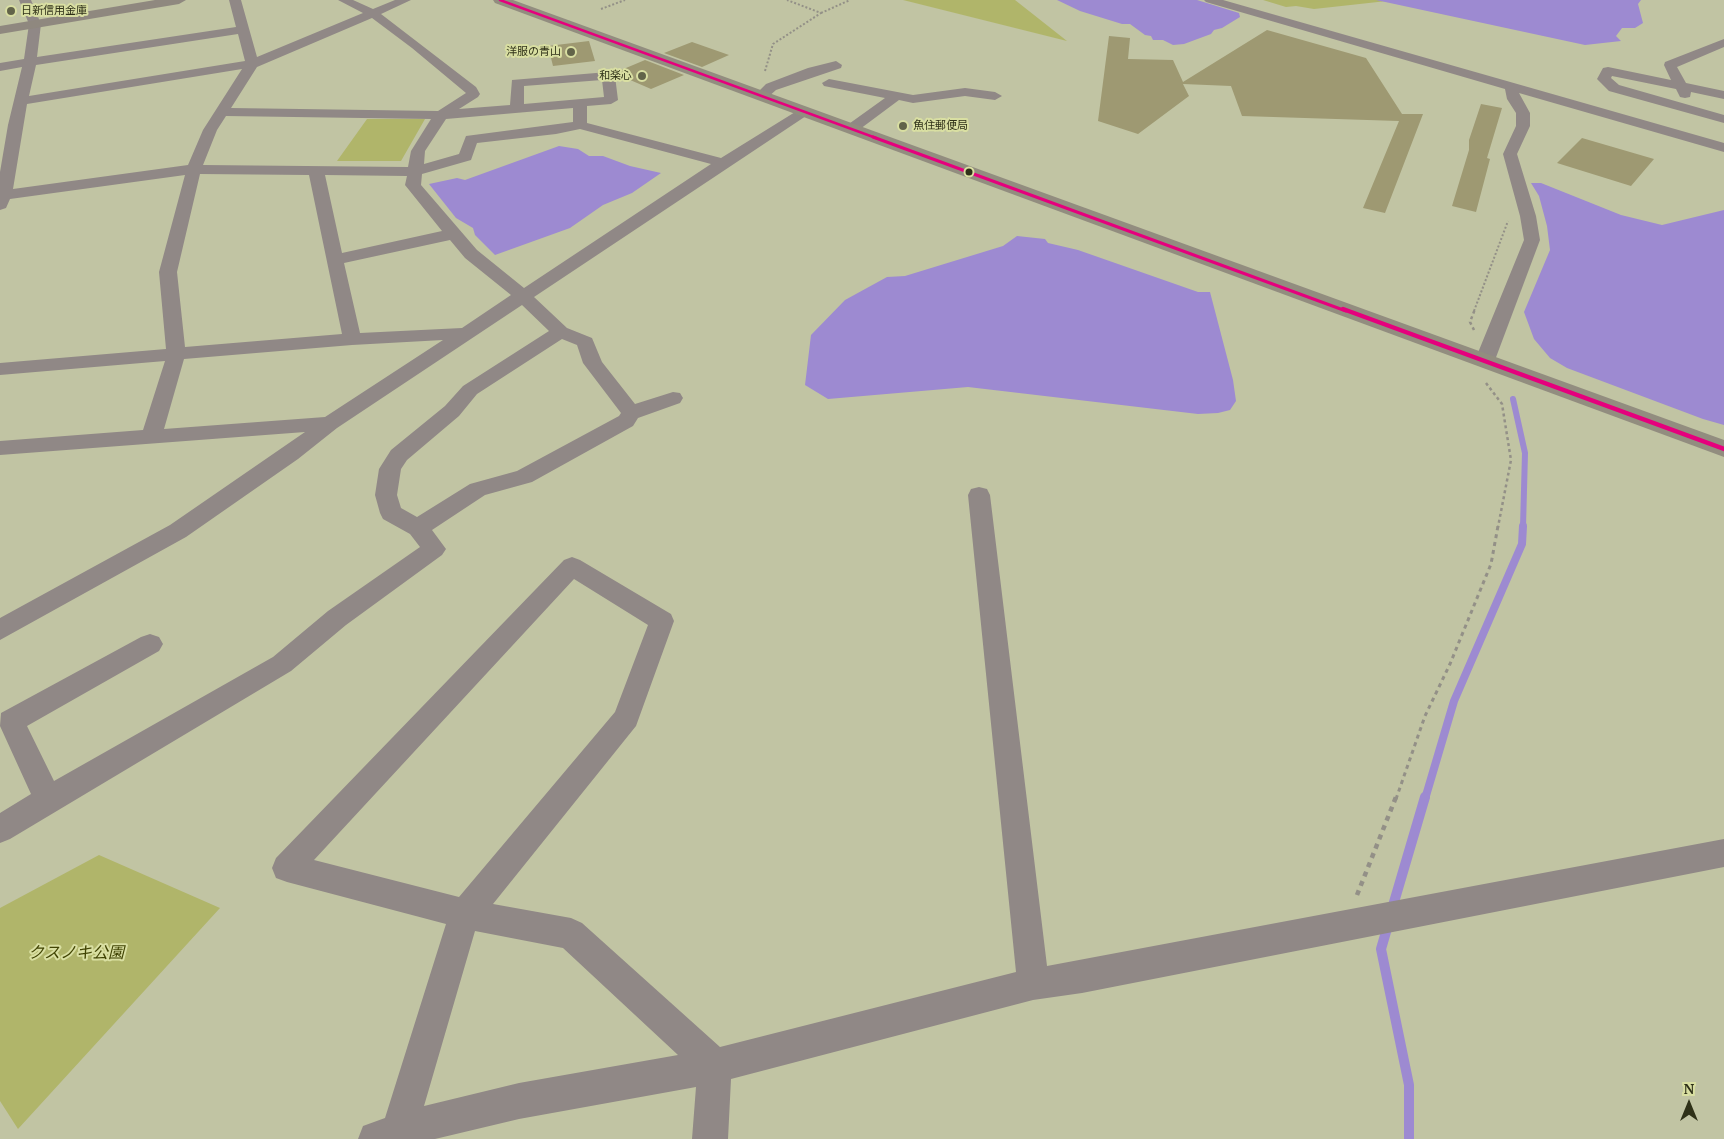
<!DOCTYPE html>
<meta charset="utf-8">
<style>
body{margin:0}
#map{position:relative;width:1724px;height:1139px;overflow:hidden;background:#c1c4a3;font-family:"PT Serif",serif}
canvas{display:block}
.north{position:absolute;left:1664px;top:1079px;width:50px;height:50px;-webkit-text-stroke:4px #d9dfa2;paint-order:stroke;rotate:0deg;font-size:14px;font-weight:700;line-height:20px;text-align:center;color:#2f3118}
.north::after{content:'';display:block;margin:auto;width:18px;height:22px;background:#2f3118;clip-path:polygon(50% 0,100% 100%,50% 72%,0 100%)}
</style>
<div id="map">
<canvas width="1724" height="1139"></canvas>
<div class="north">N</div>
</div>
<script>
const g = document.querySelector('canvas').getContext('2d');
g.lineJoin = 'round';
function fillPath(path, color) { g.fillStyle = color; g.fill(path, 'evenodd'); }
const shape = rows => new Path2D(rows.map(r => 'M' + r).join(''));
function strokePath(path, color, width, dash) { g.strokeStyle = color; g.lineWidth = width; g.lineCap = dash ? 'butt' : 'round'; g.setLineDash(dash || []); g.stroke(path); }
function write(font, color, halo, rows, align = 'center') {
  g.font = font + ' "PT Serif","Noto Sans JP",serif'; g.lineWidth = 4; g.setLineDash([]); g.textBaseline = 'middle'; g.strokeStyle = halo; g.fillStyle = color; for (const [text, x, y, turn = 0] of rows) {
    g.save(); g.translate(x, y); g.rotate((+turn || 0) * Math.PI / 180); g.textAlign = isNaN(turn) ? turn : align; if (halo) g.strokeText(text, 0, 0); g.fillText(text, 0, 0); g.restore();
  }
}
fillPath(shape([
 [903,0,1015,0,1067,41],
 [1263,0,1396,0,1314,9,1296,6,1286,7],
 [367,119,425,119,401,161,337,161],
 [99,855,220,908,18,1129,0,1101,0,908]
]), '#b0b56a');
fillPath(shape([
 [1057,0,1197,0,1239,13,1240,17,1222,28,1214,30,1211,34,1184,44,1173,45,1163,40,1153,40,1151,36,1145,35,1130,24,1122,24,1080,11],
 [1376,0,1641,0,1638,4,1643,23,1635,28,1622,28,1616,36,1621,41,1585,45],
 [559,146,578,149,589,156,603,156,630,166,661,173,632,193,603,205,570,228,495,255,475,235,473,228,456,218,429,184,457,178,465,180],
 [1531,183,1541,183,1621,215,1662,225,1724,210,1724,425,1703,419,1567,368,1550,358,1534,339,1524,312,1550,250,1547,226,1539,196],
 [1017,236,1045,239,1048,243,1078,250,1198,292,1210,292,1233,380,1236,401,1230,410,1218,413,1198,414,968,387,828,399,805,385,811,335,845,300,887,277,905,276,1003,246]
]), '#9d8ad1');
strokePath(shape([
 [1513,399,1525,453,1523,527]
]), '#9d8ad1', 6);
strokePath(shape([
 [1425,799,1454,701,1522,544,1523,526]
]), '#9d8ad1', 8);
strokePath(shape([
 [1392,909,1425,797],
 [1388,925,1381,949,1409,1085,1409,1139]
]), '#9d8ad1', 10);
fillPath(shape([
 [1267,30,1366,58,1402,114,1423,114,1385,213,1363,208,1399,121,1242,116,1231,86,1183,84,1189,96,1138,134,1098,121,1109,36,1130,38,1128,59,1173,60,1183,82],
 [589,41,595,61,553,66,548,46],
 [692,42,729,55,702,67,664,53],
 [645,60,684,75,651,89,614,73],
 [1481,104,1502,108,1487,158,1490,159,1476,212,1452,206,1469,150,1469,140],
 [1582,138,1654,159,1631,186,1557,163]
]), '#9e9972');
strokePath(shape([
 [601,9,625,0],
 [821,13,850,0],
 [765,71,773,44,821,13,787,0],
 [1474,311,1508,221]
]), '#939087', 2, [2, 2]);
strokePath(shape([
 [1474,330,1470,322,1475,309],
 [1486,383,1502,404,1511,460,1498,527]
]), '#939087', 2.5, [3, 3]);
strokePath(shape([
 [1396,799,1425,716,1450,664,1491,564,1498,526]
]), '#939087', 3, [4, 4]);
strokePath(shape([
 [1357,895,1396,797]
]), '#939087', 4.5, [5, 5]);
fillPath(shape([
 [19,0,31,0,41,24,37,57,236,27,229,0,241,0,257,57,363,13,338,0,353,0,373,9,395,0,411,0,381,14,476,87,480,94,478,97,459,109,510,105,512,80,608,72,615,76,618,100,611,104,587,106,587,123,721,158,800,109,810,109,812,112,534,297,567,328,592,338,602,362,635,404,673,392,680,393,683,398,680,403,638,418,633,426,532,482,485,495,432,530,446,549,442,555,346,625,291,671,10,839,0,843,0,813,31,794,0,726,1,713,141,637,150,634,159,637,163,644,159,651,27,726,54,781,273,657,328,611,420,547,410,534,383,519,380,513,375,495,379,469,391,450,445,406,463,386,549,331,522,305,337,428,298,459,186,537,0,640,0,618,170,525,305,432,0,455,0,441,143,430,165,361,0,375,0,363,166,349,159,272,185,175,10,199,6,208,0,210,0,172,8,125,22,67,0,71,0,63,24,59,29,24,19,0],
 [372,18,412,48,466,93,438,111,231,108,257,67,372,18],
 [238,34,245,61,29,96,36,65,238,34],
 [242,69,203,130,188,165,13,189,27,104,242,69],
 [602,80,604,97,524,104,524,86,602,80],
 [573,108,573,122,466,136,459,154,424,164,425,151,446,119,573,108],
 [226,116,431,119,411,151,408,167,203,165,217,130,226,116],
 [580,129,711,164,524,288,477,250,421,185,422,174,471,160,477,143,556,134,580,129],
 [200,174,309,175,342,334,185,347,177,272,200,174],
 [325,175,407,176,405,185,442,231,342,253,325,175],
 [450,240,465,258,511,295,462,328,360,333,344,263,450,240],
 [562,339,577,345,583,363,621,413,619,416,517,471,470,484,417,517,401,508,397,495,401,469,407,460,459,416,477,394,562,339],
 [443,340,325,417,164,429,184,359,352,345,443,340],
 [1204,0,1223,0,1724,143,1724,152,1519,93,1530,113,1530,126,1517,154,1536,216,1540,240,1495,360,1492,364,1478,364,1475,360,1524,240,1520,216,1503,154,1516,126,1516,113,1507,99,1505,89,1206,2,1204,0],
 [1724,39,1724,47,1677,67,1686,83,1724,91,1724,99,1691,92,1690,97,1685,98,1680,97,1676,89,1612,76,1611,78,1619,85,1724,115,1724,123,1609,91,1597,79,1603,68,1608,67,1671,80,1664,65,1665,62,1724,39],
 [836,61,842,65,841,68,776,90,767,98,757,98,755,95,766,84,808,68,836,61],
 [829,79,913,95,965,88,995,92,1002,96,995,100,965,96,913,103,899,100,856,132,851,133,844,129,846,126,885,98,824,86,822,83,829,79],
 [979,487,987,489,990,495,1047,966,1724,839,1724,867,1082,993,1033,1000,731,1079,728,1139,692,1139,696,1087,519,1119,435,1139,358,1139,363,1126,385,1118,446,924,287,882,276,878,272,868,276,858,564,560,572,557,580,560,671,614,674,621,636,726,493,904,571,918,582,923,720,1047,1016,972,968,495,971,489,979,487],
 [574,579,648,625,615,712,459,897,314,860,574,579],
 [475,931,563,948,678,1055,519,1083,424,1106,475,931]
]), '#908886');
fillPath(shape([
 [155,0,186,0,179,4,0,34,0,26,155,0]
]), '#8f887f');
fillPath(shape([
 [493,0,513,0,1724,440,1724,457,495,3,493,0]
]), '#928d7f');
strokePath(shape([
 [500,0,876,138]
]), '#e5007d', 2.5);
strokePath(shape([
 [873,137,1346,311]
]), '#e5007d', 3);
strokePath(shape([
 [1343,309,1724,449]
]), '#e5007d', 4.5);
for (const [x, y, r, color] of [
 [11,11,5,"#626449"],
 [571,52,5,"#626449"],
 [642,76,5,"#626449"],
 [903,126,5,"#626449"],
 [969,172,4.5,"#2f3118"]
]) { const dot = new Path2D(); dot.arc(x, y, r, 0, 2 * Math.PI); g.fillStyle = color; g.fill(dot); strokePath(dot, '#d9dfa2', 2); }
write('11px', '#2f3118', '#d9dfa2', [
 ["日新信用金庫",21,11],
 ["洋服の青山",561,52,"right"],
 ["和楽心",632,76,"right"],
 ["魚住郵便局",913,126]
], 'left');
write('italic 16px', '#414404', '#d9dfa2', [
 ["クスノキ公園",76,953]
]);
</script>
